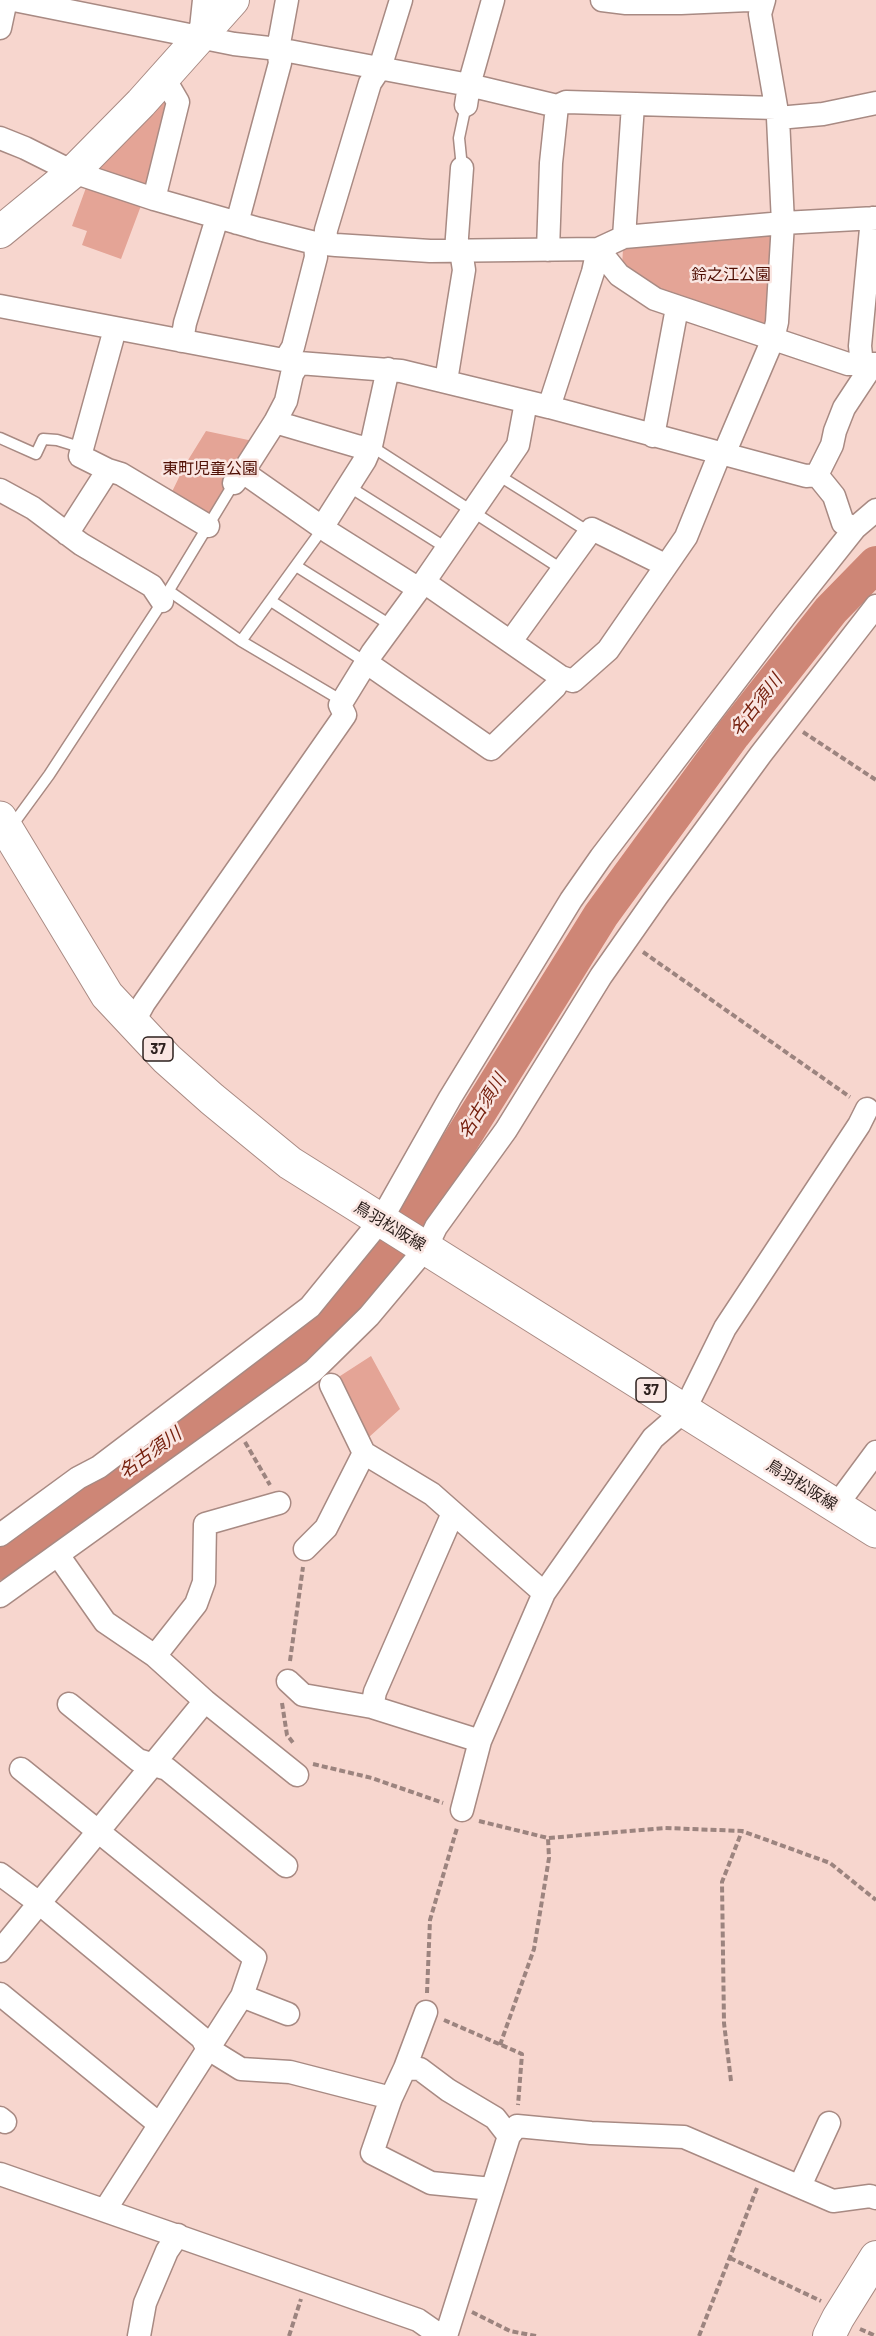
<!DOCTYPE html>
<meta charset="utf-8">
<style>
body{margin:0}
canvas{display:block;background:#f7d6ce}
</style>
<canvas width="876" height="2336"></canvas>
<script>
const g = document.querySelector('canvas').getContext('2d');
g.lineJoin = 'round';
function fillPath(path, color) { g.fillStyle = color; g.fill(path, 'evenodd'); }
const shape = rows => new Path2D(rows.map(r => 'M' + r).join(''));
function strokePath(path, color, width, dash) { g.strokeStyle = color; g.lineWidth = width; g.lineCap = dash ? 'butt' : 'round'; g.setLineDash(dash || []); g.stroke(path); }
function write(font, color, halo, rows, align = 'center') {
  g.font = font + ' Barlow,"Noto Sans JP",sans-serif'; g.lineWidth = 5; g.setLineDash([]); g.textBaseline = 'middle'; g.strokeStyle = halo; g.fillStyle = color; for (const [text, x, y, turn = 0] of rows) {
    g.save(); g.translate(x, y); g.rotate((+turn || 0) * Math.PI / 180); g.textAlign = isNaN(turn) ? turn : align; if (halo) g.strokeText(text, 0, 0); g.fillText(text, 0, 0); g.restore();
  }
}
fillPath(shape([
 [165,97,170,102,147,185,100,172,100,165],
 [87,185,142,203,121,259,82,245,87,231,72,226],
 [766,232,773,237,767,320,761,325,660,293,622,266,623,249],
 [206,431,253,441,205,521,169,498,185,465],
 [371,1356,400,1409,368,1438,337,1378]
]), '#e4a496');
strokePath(shape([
 [0,1562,269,1367,315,1331,351,1295,424,1200,601,915,733,734,831,610,876,564]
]), '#ce8676', 36);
const lane = shape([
 [462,168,459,138,466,105],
 [0,438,36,454,43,439,57,440,83,448],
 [371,446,563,570],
 [498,475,589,532],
 [348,486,448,549],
 [296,566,392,626],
 [169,591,241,641,334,696,339,705],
 [271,601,367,663],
 [241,641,318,535,323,526],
 [11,827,49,775,157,610,234,483]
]);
const street = shape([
 [14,0,234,44,278,49,469,85,557,106,566,102,776,108],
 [602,0,626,3,681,3,749,0],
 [0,28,6,0],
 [200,38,204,0],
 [466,105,469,85,493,0],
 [778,118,823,114,876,103],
 [0,138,25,148,73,172,154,199,259,229,315,243,336,245,430,251,598,249,624,237,783,223,876,218],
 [154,199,178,102,164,78],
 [237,223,280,63,278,49,287,0],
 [624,237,633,105],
 [325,244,326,230,370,83,380,68,401,0],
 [598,249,619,275,655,299,848,364,876,364],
 [548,250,551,163,557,106],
 [456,251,462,168],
 [0,306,299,363,401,371,549,407,806,476,817,475,832,445,835,431,844,408,873,364],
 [115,329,80,456,108,470,121,474,208,526],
 [182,341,185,323,217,218],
 [285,360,293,347,316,257,315,243],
 [862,365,860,346,872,218],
 [446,381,464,270,461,251],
 [549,407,593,272,598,249],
 [275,422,360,447,371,446],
 [653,436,677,308],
 [724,454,773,339,777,322,783,223,778,118,760,14,764,0],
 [243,472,330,533,419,589],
 [817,475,834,496,843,523,855,528],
 [234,483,243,472,275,422,286,401,292,374,299,363],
 [0,490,33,508,81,544,152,586,162,601],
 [323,526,365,460,371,446,388,369],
 [67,534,108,470],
 [424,582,561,677],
 [511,641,592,529,665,565],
 [367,663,491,749,555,687,561,677,573,681,608,650,686,537,720,453],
 [133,1023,144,1003,345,715,340,705,372,653,424,582,518,445,526,402],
 [331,1385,364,1453],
 [836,1506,876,1452],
 [0,1535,78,1478,99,1467,310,1307,381,1220,450,1098,571,900,601,857,785,616,855,528,876,510],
 [305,1549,326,1528,364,1453,432,1494,544,1593],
 [58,1555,105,1622,155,1656,205,1701,297,1775],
 [0,1596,313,1371,369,1316,426,1248,436,1227,506,1130,601,976,657,896,761,754,876,606],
 [155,1656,196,1604,204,1582,205,1524,279,1503],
 [288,1681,303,1695,372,1707,480,1741],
 [69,1704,138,1760,167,1769,286,1866],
 [372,1707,375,1692,453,1513],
 [21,1769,255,1958,242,1996,105,2210],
 [462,1810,480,1741,544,1593,653,1438,684,1411,725,1328,859,1125,867,1109],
 [0,1874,39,1903,202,2038,207,2048,241,2069,290,2072,391,2098,372,2153,431,2183,492,2189],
 [0,1951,205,1701],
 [0,1994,159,2124],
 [242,1996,288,2014],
 [405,2068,426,2012],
 [391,2098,405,2068,420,2069,448,2090,495,2118,509,2136],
 [0,2118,5,2122],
 [0,2174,418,2320,441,2336],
 [800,2186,829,2123],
 [139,2336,145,2303,167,2251,178,2235],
 [446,2336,509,2136,517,2126,591,2133,684,2137,833,2201,870,2196,876,2198]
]);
const secondary = shape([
 [0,232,73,172,141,103,233,0],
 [829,2336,838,2318,876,2257]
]);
const primary = shape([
 [0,818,107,995,167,1059,212,1099,290,1163,876,1531]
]);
strokePath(lane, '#a88a83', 13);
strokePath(street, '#a88a83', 25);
strokePath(secondary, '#a88a83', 34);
strokePath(primary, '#a88a83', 35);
strokePath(shape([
 [803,732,876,780],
 [643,952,850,1097],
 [245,1442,270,1485],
 [290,1661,303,1567],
 [282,1703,287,1735,294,1744],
 [313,1764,372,1778,443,1803],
 [479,1821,548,1838,665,1828,742,1831,830,1863,876,1900],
 [427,1993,430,1920,457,1828],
 [444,2020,522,2054,518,2105],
 [500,2045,534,1949,549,1858,548,1838],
 [731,2081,724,2023,722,1882,742,1831],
 [730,2258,821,2301],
 [472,2312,510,2331,536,2336],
 [860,2329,876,2336],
 [289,2336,301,2299],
 [699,2336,757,2188]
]), '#9c847f', 4, [6, 3]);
strokePath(lane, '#fff', 10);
strokePath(street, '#fff', 22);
strokePath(secondary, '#fff', 32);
strokePath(primary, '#fff', 33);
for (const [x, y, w] of [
 [158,1049,30],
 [651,1390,30]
]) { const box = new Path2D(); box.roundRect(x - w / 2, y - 12, w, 24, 4.5); g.fillStyle = '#fae6e2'; g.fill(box); strokePath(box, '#2d211e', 1.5); }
write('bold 15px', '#2d211e', null, [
 ["37",158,1049],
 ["37",651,1390]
]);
write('16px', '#500f04', '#fae6e2', [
 ["鈴之江公園",731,275],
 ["東町児童公園",210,469]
]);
write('16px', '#2d211e', '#fae6e2', [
 ["鳥羽松阪線",390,1226,31],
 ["鳥羽松阪線",802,1485,32]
]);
write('italic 18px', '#76210f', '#fae6e2', [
 ["名古須川",756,705,-52],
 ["名古須川",482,1106,-58],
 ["名古須川",150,1453,-36]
]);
</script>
